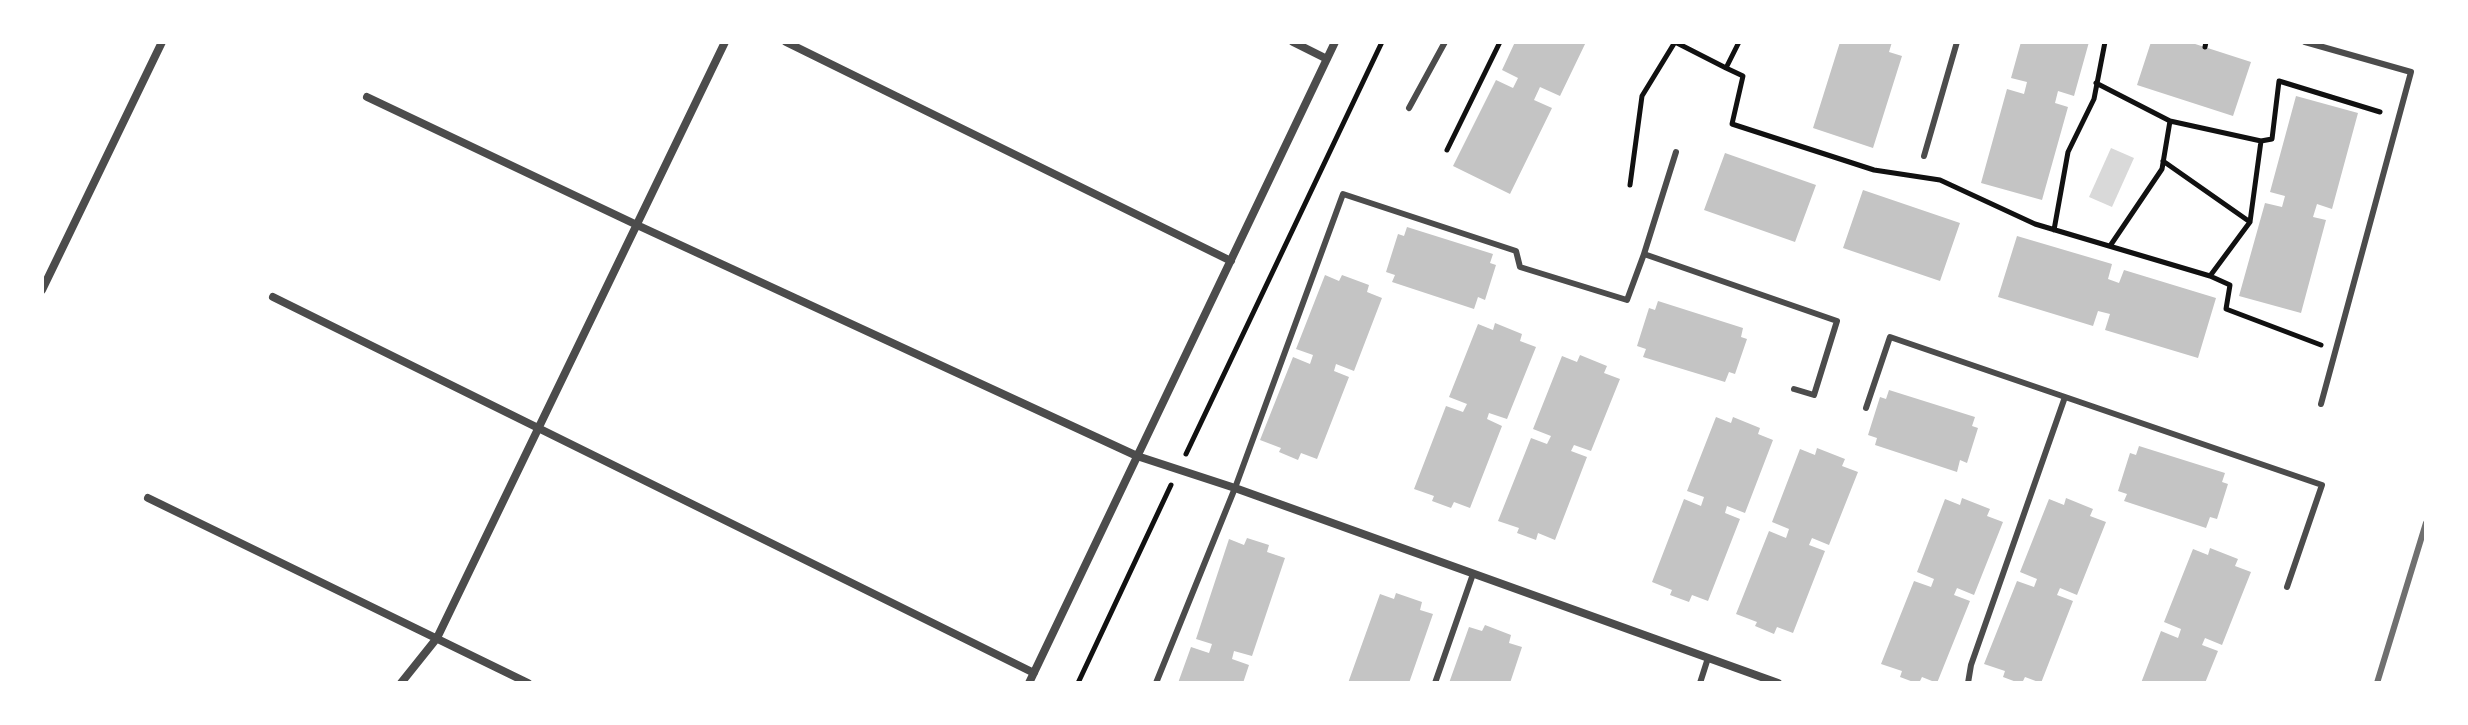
<!DOCTYPE html>
<style>
body{margin:0}
#map{position:relative;width:2468px;height:725px;overflow:hidden;background:#fff;font-family:"Golos Text",sans-serif}
canvas{display:block}
.frame{position:absolute;inset:0;border:44px solid #fff;pointer-events:none}
</style>
<div id="map">
<canvas width="2468" height="725"></canvas>
<div class="frame"></div>
</div>
<script>
const g = document.querySelector('canvas').getContext('2d');
g.lineJoin = 'round';
function fillPath(path, color) { g.fillStyle = color; g.fill(path, 'evenodd'); }
const shape = rows => new Path2D(rows.map(r => 'M' + r).join(''));
function strokePath(path, color, width, dash) { g.strokeStyle = color; g.lineWidth = width; g.lineCap = dash ? 'butt' : 'round'; g.setLineDash(dash || []); g.stroke(path); }
fillPath(shape([
 [2111,148,2134,158,2112,207,2089,197]
]), '#d9d9d9');
fillPath(shape([
 [1515,42,1586,42,1560,96,1540,87,1534,100,1552,108,1510,194,1453,166,1496,80,1513,88,1518,78,1502,70],
 [1840,42,1892,42,1889,52,1902,56,1873,148,1813,128],
 [2021,42,2089,42,2074,96,2058,91,2055,103,2068,107,2042,200,1981,183,2007,89,2024,94,2027,82,2011,78],
 [2151,42,2189,42,2251,62,2233,116,2137,85],
 [2296,96,2358,113,2332,209,2317,204,2313,217,2326,220,2301,313,2239,296,2265,203,2282,207,2285,196,2270,192],
 [1725,153,1816,185,1795,242,1704,210],
 [1863,190,1960,223,1940,281,1843,248],
 [1407,227,1493,254,1490,263,1496,265,1485,300,1478,297,1474,309,1392,282,1395,275,1386,272,1398,234,1404,236],
 [2017,236,2112,264,2108,279,2119,283,2124,270,2216,298,2198,358,2105,330,2110,314,2098,311,2093,326,1998,297],
 [1325,275,1339,281,1342,275,1369,285,1367,292,1382,298,1354,371,1336,364,1334,371,1349,377,1317,459,1301,453,1298,460,1279,452,1281,448,1260,440,1293,357,1310,364,1313,355,1296,349],
 [1658,301,1743,328,1741,337,1747,339,1735,374,1729,372,1725,382,1643,357,1646,349,1637,346,1649,308,1655,310],
 [1495,323,1522,334,1520,341,1536,347,1507,419,1489,413,1487,419,1502,426,1470,508,1454,502,1451,508,1432,501,1434,496,1414,489,1446,406,1463,412,1467,404,1449,397,1478,324,1493,330],
 [1580,355,1607,366,1604,373,1620,379,1591,451,1574,445,1571,451,1587,457,1555,540,1538,533,1536,540,1517,533,1519,528,1498,521,1531,438,1547,444,1551,436,1533,429,1562,356,1577,362],
 [1889,390,1975,417,1972,426,1978,428,1967,463,1960,460,1957,472,1875,445,1877,438,1868,435,1880,397,1886,399],
 [1716,417,1731,423,1733,417,1760,428,1758,434,1773,440,1745,513,1727,506,1725,513,1740,519,1708,601,1692,595,1689,602,1670,595,1672,590,1652,582,1684,499,1701,506,1704,497,1687,491],
 [2139,446,2225,473,2222,482,2228,484,2217,519,2210,517,2206,528,2124,501,2127,494,2118,491,2130,453,2136,455],
 [1817,448,1845,459,1842,466,1858,472,1829,545,1812,538,1809,545,1825,551,1793,633,1777,627,1774,634,1755,626,1757,622,1736,614,1769,531,1786,538,1789,529,1772,522,1800,449,1815,455],
 [1962,498,1990,509,1987,516,2003,522,1974,595,1957,588,1954,595,1970,601,1937,683,1922,677,1919,683,1916,683,1900,677,1902,671,1881,664,1914,581,1931,587,1934,579,1917,572,1945,499,1960,505],
 [2066,498,2093,509,2090,516,2106,522,2077,595,2060,588,2057,595,2073,601,2041,683,2025,677,2022,683,2019,683,2003,677,2005,671,1984,664,2017,581,2034,587,2037,579,2020,572,2049,499,2064,505],
 [1247,538,1269,545,1267,552,1285,558,1252,656,1234,651,1232,659,1249,665,1243,683,1178,683,1191,647,1209,653,1212,644,1196,639,1229,539,1244,545],
 [2210,548,2238,559,2235,566,2251,572,2222,645,2205,638,2202,645,2218,651,2205,683,2141,683,2161,631,2178,638,2181,629,2164,622,2193,549,2208,555],
 [1396,593,1422,602,1420,610,1433,614,1409,683,1348,683,1380,594,1394,599],
 [1485,625,1511,635,1509,643,1522,647,1510,683,1449,683,1469,627,1482,631]
]), '#c4c4c4');
strokePath(shape([
 [1675,42,1726,68,1739,42],
 [2205,47,2206,42],
 [1726,68,1743,76,1732,124,1874,170,1940,180,2035,224,2210,276,2250,222,2261,141,2272,139,2279,81,2380,112],
 [2096,83,2170,121,2261,141],
 [1447,150,1500,42],
 [2163,161,2250,222],
 [1630,185,1642,96,1675,42],
 [2054,230,2068,152,2094,99,2105,42],
 [2110,246,2162,169,2170,121],
 [2210,276,2230,285,2226,309,2321,345],
 [1186,454,1382,42],
 [1078,683,1171,485]
]), '#111', 5);
strokePath(shape([
 [2305,42,2411,72,2321,404],
 [1409,108,1445,42],
 [1924,156,1957,42],
 [1644,254,1676,152],
 [1866,408,1890,337,2322,485,2287,587],
 [1156,683,1235,488,1343,194,1516,251,1520,267,1627,300,1644,254,1837,321,1814,395,1794,389],
 [1435,683,1473,574],
 [1700,683,1708,658],
 [1968,683,1971,665,2065,397]
]), '#4c4c4c', 6);
strokePath(shape([
 [786,42,1231,261],
 [1293,42,1327,59],
 [367,97,637,225,1137,456,1235,488,1778,683],
 [42,290,162,42],
 [273,297,1034,673],
 [148,498,528,683],
 [401,683,437,638,725,42],
 [1029,683,1335,42]
]), '#4c4c4c', 8);
strokePath(shape([
 [2377,683,2426,523]
]), '#707070', 6);
</script>
